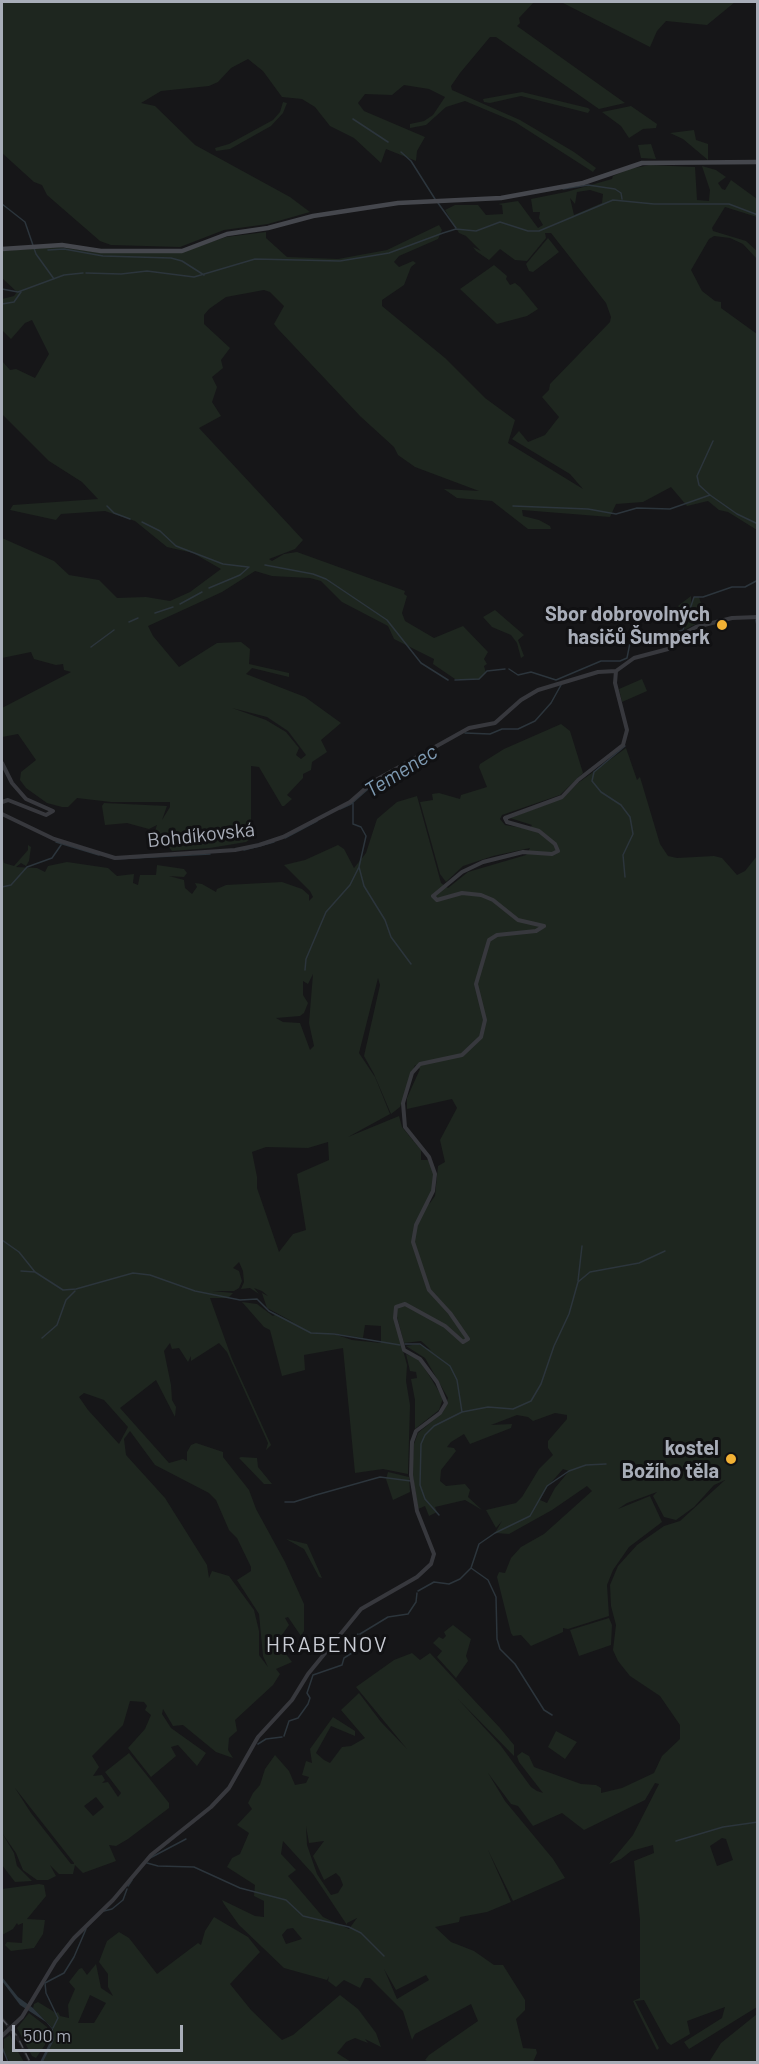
<!DOCTYPE html>
<meta charset="utf-8">
<style>
body{margin:0}
#map{position:relative;width:759px;height:2064px;overflow:hidden;background:#161618;font-family:Barlow,sans-serif}
canvas{display:block}
.frame{position:absolute;inset:0;border:3px solid #a8adb8;pointer-events:none}
.scale{position:absolute;left:12px;top:2025px;width:171px;height:27px;box-sizing:border-box;border:3px solid #a8adb8;border-top:0;padding-left:8px;font-size:18px;line-height:21px;white-space:nowrap;color:#a8adb8;-webkit-text-stroke:4px #111113;paint-order:stroke}
</style>
<div id="map">
<canvas width="759" height="2064"></canvas>
<div class="frame"></div>
<div class="scale">500 m</div>
</div>
<script>
const g = document.querySelector('canvas').getContext('2d');
g.lineJoin = 'round';
function fillPath(path, color) { g.fillStyle = color; g.fill(path, 'evenodd'); }
const shape = rows => new Path2D(rows.map(r => 'M' + r).join(''));
function strokePath(path, color, width, dash) { g.strokeStyle = color; g.lineWidth = width; g.lineCap = dash ? 'butt' : 'round'; g.setLineDash(dash || []); g.stroke(path); }
function write(font, color, halo, rows, align = 'center') {
  g.font = font + ' Barlow,sans-serif'; g.lineWidth = 6; g.setLineDash([]); g.textBaseline = 'middle'; g.strokeStyle = halo; g.fillStyle = color; for (const [text, x, y, turn = 0] of rows) {
    g.save(); g.translate(x, y); g.rotate((+turn || 0) * Math.PI / 180); g.textAlign = isNaN(turn) ? turn : align; if (halo) g.strokeText(text, 0, 0); g.fillText(text, 0, 0); g.restore();
  }
}
fillPath(shape([
 [2,2016,18,2035,31,2062,28,2062,19,2044,2,2021]
]), '#222225');
fillPath(shape([
 [2,2,534,2,519,18,520,23,517,26,625,103,599,109,496,37,490,37,460,73,451,86,452,90,520,120,574,152,596,168,593,172,515,122,465,101,446,107,426,125,410,128,410,124,424,121,433,115,445,97,429,89,404,85,392,95,365,94,358,103,364,111,425,137,417,151,416,161,386,149,381,163,354,138,330,126,315,107,302,99,282,97,263,71,248,59,231,68,218,82,209,86,161,91,141,103,155,106,195,145,290,197,310,212,268,224,224,230,180,247,111,245,100,241,47,195,42,185,34,182,2,153],
 [561,2,735,2,707,25,666,21,657,31,650,47],
 [522,92,588,108,590,110,588,113,521,96,490,103,484,102,483,99],
 [283,102,287,103,283,113,271,126,230,149,216,151,215,148,229,144,273,120,280,112],
 [631,106,657,124,656,128,643,129,629,138,621,126,602,112],
 [694,130,696,140,708,144,708,160,683,139,670,133],
 [651,144,656,159,641,158,638,145],
 [650,165,695,167,697,200,709,201,710,190,702,166,716,170,726,177,718,183,722,189,725,190,731,180,757,199,757,217,725,207,712,228,713,231,746,241,757,251,757,259,743,244,730,238,714,236,709,239,691,270,702,291,715,301,721,302,721,308,757,334,757,530,728,512,719,510,708,501,687,506,671,487,643,502,616,504,610,517,522,510,523,516,539,520,550,526,551,529,528,529,492,501,457,498,444,489,479,491,415,467,398,455,394,447,360,416,278,329,274,324,284,306,270,292,264,290,226,297,209,309,204,315,204,324,230,348,221,360,223,368,212,377,217,387,212,402,221,416,199,428,303,540,295,549,269,559,272,561,284,554,297,552,405,591,404,594,407,596,402,613,405,621,434,638,463,626,488,652,484,659,487,664,484,666,486,673,479,680,455,679,433,664,434,659,394,639,388,626,342,602,321,581,310,578,272,576,255,571,222,592,148,626,153,636,179,667,217,643,241,642,250,649,249,664,289,673,289,677,252,668,246,674,305,697,341,723,321,740,327,752,312,762,311,770,303,774,303,778,287,795,292,799,284,806,282,806,259,767,251,766,251,820,256,830,253,837,246,842,210,848,172,851,155,831,157,825,149,829,127,823,105,825,102,806,104,803,167,806,162,820,170,807,170,802,111,802,77,798,68,807,62,807,47,803,26,788,20,780,21,772,36,760,18,734,2,737,2,708,71,672,64,670,63,664,56,665,34,659,31,652,2,658,2,538,54,561,69,575,99,580,117,598,146,597,170,601,190,592,221,569,193,553,167,547,135,521,105,511,61,514,56,520,10,510,13,505,98,499,82,482,49,461,2,414,2,361,10,370,16,369,35,378,49,354,32,320,25,323,11,339,2,330,2,299,14,296,17,292,2,278,2,251,58,247,105,253,179,253,226,237,266,232,266,238,287,257,338,259,387,250,439,225,442,230,438,239,399,256,394,262,399,267,413,261,416,263,411,267,404,285,382,300,382,306,445,358,485,398,515,420,508,443,583,489,570,474,512,439,519,431,528,442,545,435,559,417,542,397,549,390,550,384,610,322,611,317,606,303,551,233,545,233,546,238,527,261,515,260,500,249,489,260,476,251,473,247,481,251,466,236,459,233,445,210,455,205,478,205,486,215,503,214,502,205,498,204,518,201,538,228,543,225,539,218,540,212,533,212,531,199,566,192,612,179,613,176,629,169],
 [590,190,603,194,602,203,574,215,570,198,575,204,577,192],
 [232,708,267,717,288,731,306,755,301,759,296,755,299,748,286,732,266,720],
 [548,238,559,252,533,272,529,271,526,264],
 [494,265,507,276,506,279,510,285,515,283,520,287,538,309,527,316,497,324,460,289],
 [691,596,691,610,687,617,678,606],
 [694,597,699,597,704,613,699,616,696,624,684,630],
 [495,610,524,635,518,640,524,656,521,658,517,643,511,635,492,627,483,617],
 [642,679,647,691,622,702,619,689],
 [561,724,570,731,583,773,560,795,502,815,500,819,505,825,529,829,532,825,510,818,563,798,578,783,626,748,637,780,640,777,660,844,668,856,677,858,714,856,722,858,737,875,745,871,757,856,757,2007,689,2049,684,2042,722,2018,725,2007,687,2021,690,2034,671,2045,667,2042,644,2000,635,2001,659,2048,657,2050,636,2008,633,2001,640,1998,640,1920,634,1861,654,1853,653,1845,631,1851,621,1859,609,1864,633,1835,659,1784,655,1783,645,1800,584,1830,562,1813,533,1826,518,1806,511,1804,488,1773,505,1801,553,1859,565,1878,513,1901,488,1850,511,1902,487,1912,460,1917,459,1922,435,1927,451,1942,474,1951,494,1965,503,1965,525,2000,525,2010,516,2019,523,2048,536,2049,537,2053,533,2062,429,2062,425,2060,429,2055,478,2021,471,2004,415,2034,412,2040,403,2011,370,1978,365,1978,360,1988,344,1980,336,1987,328,1981,329,1976,327,1980,284,1968,239,1925,224,1904,222,1900,255,1916,264,1917,264,1901,254,1896,255,1885,227,1867,232,1858,240,1854,249,1833,237,1825,252,1809,248,1803,253,1793,260,1785,265,1769,275,1755,289,1771,295,1785,306,1783,309,1777,302,1775,306,1761,312,1763,310,1749,333,1717,355,1731,355,1736,331,1726,316,1753,324,1760,330,1763,342,1747,351,1746,365,1738,341,1710,359,1693,381,1722,407,1749,356,1687,394,1660,412,1653,420,1660,430,1653,500,1728,514,1745,514,1756,458,1699,501,1746,531,1787,537,1791,543,1793,519,1762,517,1756,522,1752,529,1756,534,1767,581,1784,596,1785,601,1788,601,1793,622,1788,654,1773,662,1756,680,1739,680,1725,660,1696,630,1676,618,1661,613,1650,616,1625,611,1606,610,1585,618,1566,637,1545,664,1526,680,1521,725,1480,714,1485,694,1507,676,1520,664,1517,653,1496,657,1492,627,1503,618,1509,650,1496,662,1522,629,1547,613,1570,607,1585,609,1616,568,1629,563,1628,563,1632,531,1646,521,1635,513,1636,511,1633,497,1577,499,1572,505,1573,511,1558,521,1547,544,1534,592,1491,587,1486,552,1510,509,1534,495,1533,502,1521,496,1528,486,1510,516,1503,522,1497,539,1469,553,1455,548,1448,548,1441,567,1419,567,1415,555,1413,533,1421,528,1417,517,1415,491,1425,512,1424,511,1428,470,1444,464,1434,451,1442,447,1447,454,1448,456,1451,441,1470,440,1481,446,1486,465,1484,470,1490,468,1497,482,1510,465,1500,435,1507,437,1512,429,1516,425,1506,418,1509,412,1471,414,1444,418,1433,443,1412,448,1398,425,1358,406,1346,418,1344,431,1350,421,1341,404,1343,397,1317,395,1321,407,1365,406,1381,410,1405,408,1474,383,1469,355,1473,343,1348,304,1355,305,1370,282,1376,270,1330,264,1327,242,1302,257,1304,273,1316,276,1314,295,1323,267,1308,262,1293,268,1296,262,1291,254,1288,259,1294,250,1288,241,1289,244,1282,243,1271,239,1262,233,1268,239,1271,242,1281,239,1288,234,1291,212,1291,233,1293,228,1298,210,1298,232,1359,271,1445,266,1450,268,1443,227,1352,219,1343,191,1361,191,1356,188,1362,179,1348,172,1349,170,1343,164,1351,171,1385,172,1400,176,1407,175,1417,156,1380,120,1408,169,1463,183,1459,187,1461,187,1452,191,1445,196,1443,223,1452,223,1457,249,1490,256,1509,285,1562,304,1604,304,1631,301,1636,288,1617,285,1618,289,1625,277,1642,292,1662,276,1669,280,1674,273,1685,235,1720,237,1731,229,1738,228,1750,233,1758,216,1752,183,1725,173,1726,163,1709,162,1714,171,1728,206,1753,197,1766,178,1745,171,1747,176,1756,151,1777,128,1748,145,1729,151,1715,145,1710,147,1706,144,1702,130,1701,123,1725,92,1756,99,1767,93,1776,102,1775,105,1780,102,1783,108,1782,118,1797,121,1793,105,1772,129,1753,169,1803,169,1808,128,1839,116,1846,109,1845,116,1861,83,1873,75,1865,73,1874,59,1874,50,1865,56,1876,48,1880,37,1880,23,1870,16,1853,2,1833,14,1853,17,1866,32,1881,15,1882,2,1865,2,854,4,863,14,866,28,850,28,845,31,847,29,861,26,866,21,863,16,867,37,868,45,872,48,866,67,862,108,868,117,876,134,874,133,883,138,885,140,875,156,875,157,865,184,869,187,873,184,877,169,876,184,880,185,888,192,894,197,887,195,883,202,884,216,892,217,889,226,885,282,882,302,889,309,895,309,901,313,897,310,891,284,865,305,860,338,845,344,849,354,868,366,853,377,819,397,802,417,796,441,883,448,888,468,872,526,855,530,848,493,856,463,866,446,882,440,874,420,802,433,800,432,794,439,793,460,799,461,795,487,787,479,767,480,764,504,749],
 [313,974,309,1023,314,1046,310,1050,300,1023,283,1022,276,1018,300,1016,304,1013,308,1003,303,995,303,981,308,984],
 [378,978,380,985,364,1056,374,1074,391,1114,400,1107,415,1065,420,1069,407,1098,407,1109,452,1099,457,1108,440,1140,445,1162,438,1166,435,1196,430,1203,426,1205,432,1191,434,1175,431,1166,428,1160,421,1160,421,1150,402,1127,399,1116,348,1137,390,1114,375,1077,359,1053],
 [328,1142,329,1160,297,1174,306,1230,293,1234,279,1252,257,1188,257,1177,252,1152,266,1147,308,1148],
 [365,1325,381,1326,381,1343,352,1340,331,1333,363,1338],
 [84,1393,104,1400,128,1427,119,1444,88,1410,79,1397],
 [130,1431,155,1465,209,1493,216,1500,229,1530,237,1538,251,1567,251,1571,237,1580,259,1614,263,1656,268,1667,259,1655,259,1631,254,1610,229,1576,212,1571,209,1578,207,1565,165,1498,126,1455,124,1439],
 [563,1469,569,1471,555,1488,547,1503,540,1500,548,1486],
 [15,1788,74,1863,74,1864,71,1864,31,1813],
 [96,1797,104,1807,93,1816,84,1806],
 [306,1826,309,1843,324,1841,313,1856,324,1880,336,1873,340,1877,343,1885,338,1893,331,1895,317,1874,307,1845],
 [722,1838,726,1839,733,1860,717,1866,710,1846],
 [283,1841,313,1874,347,1925,347,1923,357,1918,349,1929,323,1917,288,1876,296,1870,281,1854],
 [293,1928,302,1939,286,1944,282,1935,287,1929],
 [384,1969,396,1990,426,1975,429,1980,397,1999],
 [406,1354,419,1359,443,1398,439,1410,415,1429,415,1400,411,1379,417,1378,416,1372,410,1371],
 [241,1457,257,1458,258,1467,272,1484,264,1484,239,1458],
 [388,1472,409,1477,410,1492,393,1500,386,1479],
 [286,1539,307,1544,322,1578,319,1577,304,1549],
 [609,1618,612,1625,611,1645,579,1656,570,1630],
 [453,1625,471,1639,466,1656,468,1661,456,1678,437,1657,442,1651,433,1643,439,1637,443,1639,446,1636,444,1632],
 [556,1731,577,1742,565,1759,548,1747],
 [39,1884,44,1885,46,1896,27,1919,45,1920,43,1934,34,1948,11,1951,5,1945,7,1942,22,1943,23,1923,18,1925,17,1923,13,1929,2,1935,2,1889],
 [214,1917,248,1937,260,1952,230,1984,251,2010,282,2040,293,2035,340,1995,358,2009,376,2033,381,2047,365,2039,368,2043,355,2038,346,2042,337,2053,351,2062,43,2062,54,2040,53,2029,33,2008,34,2004,38,2002,56,2013,58,2012,60,2016,69,2018,68,2005,75,1989,69,1982,79,1969,82,1968,87,1975,96,1964,101,1988,113,1996,108,1987,108,1974,99,1962,107,1941,119,1932,129,1938,157,1974,198,1943,201,1945,205,1931],
 [90,1995,106,2003,94,2023,78,2023],
 [29,2013,47,2027,48,2033,45,2045,36,2058,32,2056,17,2028],
 [757,2014,757,2062,709,2062,721,2043],
 [10,2035,14,2045,24,2062,10,2062,4,2053,4,2039]
]), '#1e261f');
fillPath(shape([
 [2,1977,18,1997,33,2008,53,2029,54,2040,43,2062,40,2062,52,2038,52,2029,46,2022,20,2005,2,1981]
]), '#2c353c');
strokePath(shape([
 [353,119,388,142],
 [401,152,411,161,435,199],
 [563,189,588,185,615,189,621,193,622,199],
 [438,203,456,228],
 [2,204,25,222,36,254,54,279],
 [48,250,64,249,103,256,171,258,182,261,204,275],
 [86,273,121,274,147,271,194,277,255,259,340,261,389,253,443,233,456,229,476,231,500,222,528,231,539,231,613,200,654,204,729,204,758,215],
 [2,289,18,292,64,275,83,273],
 [2,304,14,302,21,292],
 [710,495,699,485,697,476,713,441],
 [107,506,114,513,130,519],
 [513,506,588,509,616,514,637,508,670,509,710,495,737,514,758,524],
 [142,522,160,531,176,546,223,564,248,567],
 [265,565,313,574,326,579,387,620,421,663,448,680],
 [209,588,240,575,249,567],
 [180,604,202,592],
 [155,613,173,607],
 [756,620,758,631],
 [129,622,138,618],
 [91,647,114,630],
 [509,669,518,675,531,672,556,680,601,661,620,661,627,658,630,643,683,630,694,597,703,597,732,587,745,587,758,580],
 [455,680,479,679,487,671,505,669],
 [465,733,490,734,502,729,518,729,535,721,551,703,561,685],
 [625,746,594,772,592,781,601,792,621,805,630,817,633,834,623,855,625,877],
 [371,786,416,760],
 [353,803,353,824,361,827,366,836,359,867,364,886,385,920,391,937,411,964],
 [340,809,351,804,368,789],
 [285,838,317,821],
 [56,842,99,855],
 [244,850,274,842],
 [115,859,210,854],
 [2,887,11,885,27,867,52,858,61,845],
 [305,970,306,959,326,912,350,885,359,867],
 [2,1240,19,1252,35,1272,63,1290,76,1289,133,1273,150,1275,195,1291,240,1300,257,1299,269,1311,311,1333,334,1334,400,1345],
 [21,1271,35,1272],
 [578,1281,582,1246],
 [42,1338,57,1325,66,1300,75,1291],
 [405,1344,420,1344,450,1366,457,1380,462,1412,434,1426,425,1435,421,1444,420,1485,425,1499,439,1515],
 [462,1412,488,1407,513,1409,531,1401,541,1384,554,1346,569,1314,578,1282,590,1272,639,1263,665,1251],
 [316,1495,380,1477,411,1481],
 [285,1502,294,1502,316,1495],
 [471,1568,488,1580,496,1597,497,1639,500,1649,515,1664,544,1710,552,1715],
 [418,1591,434,1582,449,1584,460,1579,471,1568,479,1544,495,1533,530,1516,547,1486,569,1471,586,1465,606,1464],
 [360,1634,388,1617,408,1614,416,1602,417,1593],
 [284,1736,289,1721,298,1718,308,1704,310,1698,307,1693,313,1675,342,1665,344,1658,352,1653,351,1643,358,1634],
 [258,1744,266,1739,282,1737],
 [676,1841,723,1827,758,1822],
 [150,1858,186,1839],
 [147,1863,158,1866,194,1867,240,1888,286,1900,303,1916,349,1927,361,1933,384,1956],
 [128,1886,132,1880],
 [104,1911,112,1909,123,1900,127,1889],
 [53,2028,58,2018,46,1993,45,1983,64,1973,74,1957,86,1929],
 [2,2047,8,2062]
]), '#2c353c', 1.5);
strokePath(shape([
 [616,671,634,658,668,649,683,634,696,627,732,618,758,617],
 [2,763,12,783,26,799,53,811,46,815,8,800,2,802],
 [2,814,54,839,115,858,235,850,259,845,283,837,350,802,374,781,469,728,495,723,521,700,538,690,598,672,616,671],
 [544,926,518,920,493,900,481,895,462,893,437,900,433,896,462,872,483,862,523,852,552,854,558,851,555,844,539,831,507,822,505,818,562,797,578,780,623,745,627,730,615,683,616,671],
 [2,2036,22,2017,55,1962,74,1938,113,1900,151,1855,211,1807,229,1788,258,1737,292,1700,308,1674,361,1609,417,1577,431,1564,434,1554,417,1511,411,1475,412,1442,416,1431,440,1413,446,1403,437,1382,420,1359,404,1350,395,1318,396,1307,405,1304,445,1326,463,1342,468,1339,450,1313,429,1290,413,1242,416,1225,433,1191,435,1174,429,1157,405,1127,403,1103,412,1073,420,1064,462,1055,481,1037,485,1020,476,984,489,940,497,935,536,931,544,926]
]), '#37383d', 4);
strokePath(shape([
 [2,249,62,245,101,251,182,251,227,234,268,228,313,216,398,203,501,198,583,183,642,163,758,162]
]), '#45474d', 4.5);
strokePath(shape([
 [2,2019,17,2036,30,2062]
]), '#4a4c52', 1.5, [8, 6]);
for (const [x, y, r, color] of [
 [722,625,6,"#f2b134"],
 [731,1459,6,"#f2b134"]
]) { const dot = new Path2D(); dot.arc(x, y, r, 0, 2 * Math.PI); g.fillStyle = color; g.fill(dot); strokePath(dot, '#111113', 2); }
write('bold 20px', '#a8adb8', '#111113', [
 ["Sbor dobrovolných",710,614],
 ["hasičů Šumperk",710,637],
 ["kostel",719,1448],
 ["Božího těla",719,1471]
], 'right');
write('20px', '#a8adb8', '#111113', [
 ["Bohdíkovská",201,835,-6]
]);
write('italic 21px', '#7f9bb3', '#111113', [
 ["Temenec",401,771,-32]
]);
g.letterSpacing = '1.5px';
write('22px', '#c9ccd4', '#111113', [
 ["HRABENOV",327,1645]
]);
g.letterSpacing = '0px';
</script>
